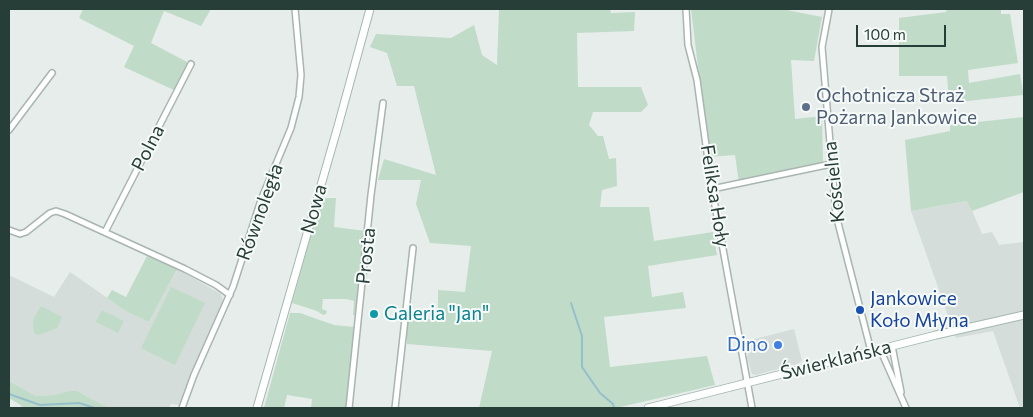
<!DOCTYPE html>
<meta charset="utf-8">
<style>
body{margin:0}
#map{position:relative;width:1033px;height:417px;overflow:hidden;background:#e6edea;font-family:Commissioner,sans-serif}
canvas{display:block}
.frame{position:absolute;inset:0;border:10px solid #273d38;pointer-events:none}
.scale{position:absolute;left:856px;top:25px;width:90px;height:22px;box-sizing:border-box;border:2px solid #273d38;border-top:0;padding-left:6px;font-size:15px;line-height:18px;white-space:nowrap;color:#273d38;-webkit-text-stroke:4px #f6faf8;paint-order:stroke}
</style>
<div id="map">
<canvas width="1033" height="417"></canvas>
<div class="frame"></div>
<div class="scale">100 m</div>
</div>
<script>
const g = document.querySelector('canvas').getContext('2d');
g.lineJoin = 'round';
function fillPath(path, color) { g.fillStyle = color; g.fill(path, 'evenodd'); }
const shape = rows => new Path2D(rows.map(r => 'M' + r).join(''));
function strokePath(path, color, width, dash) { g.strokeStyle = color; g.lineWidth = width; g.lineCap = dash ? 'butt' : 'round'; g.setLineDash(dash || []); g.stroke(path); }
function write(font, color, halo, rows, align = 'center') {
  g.font = font + ' Commissioner,sans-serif'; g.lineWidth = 4; g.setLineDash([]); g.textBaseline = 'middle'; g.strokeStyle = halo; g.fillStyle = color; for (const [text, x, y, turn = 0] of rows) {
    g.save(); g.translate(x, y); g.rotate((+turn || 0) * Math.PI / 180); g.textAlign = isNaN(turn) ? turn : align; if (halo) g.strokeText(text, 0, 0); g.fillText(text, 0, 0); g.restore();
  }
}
fillPath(shape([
 [968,201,982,234,992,232,999,245,1024,242,1024,408,1020,408,993,331,956,338,911,211],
 [177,269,221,294,223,301,180,405,171,404,169,408,109,408,77,391,54,395,36,396,9,381,9,275,54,297,70,272,129,313,149,322],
 [794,329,802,361,797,364,763,373,756,375,752,374,747,357,749,352,748,345,743,342]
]), '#d4ddd9');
fillPath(shape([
 [83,9,211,9,201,26,164,11,151,43,189,63,176,91,124,67,134,46,79,18],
 [499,9,610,9,611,13,635,12,634,31,577,33,578,87,641,87,648,105,641,112,593,112,589,125,598,136,603,136,609,159,616,158,617,186,602,190,600,207,649,207,654,241,713,232,717,255,648,266,652,297,683,292,686,308,604,317,610,367,707,356,715,385,616,408,479,408,492,351,407,344,407,321,438,318,438,290,465,292,471,246,430,243,416,204,421,180,378,180,384,159,436,175,414,86,397,86,387,53,370,47,376,34,451,38,474,25,482,55,497,65],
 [691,9,782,9,822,17,814,61,791,60,795,119,822,116,823,163,739,183,735,155,709,157],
 [947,9,1001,9,1001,14,1010,14,1018,63,968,70,969,83,1020,74,1024,98,1023,95,949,103,947,76,899,76,899,18,946,12],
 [1024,117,1024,192,972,211,967,201,911,211,905,140,950,131,950,125],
 [321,198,336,198,334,227,366,231,356,315,353,315,354,301,346,299,323,299,322,309,327,311,326,314,323,315,317,311,292,303],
 [147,256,177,269,149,322,129,313,107,298,112,290,126,297],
 [171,287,205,303,175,365,141,348],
 [41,306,62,317,57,328,39,335,34,333,33,320],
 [102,310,124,321,118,333,96,322],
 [290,313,300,313,334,325,354,327,347,408,311,408,312,399,287,395,284,408,264,408],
 [9,381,36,396,54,395,70,391,77,391,109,408,20,408,22,406,9,398]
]), '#c1dbc9');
strokePath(shape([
 [571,303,582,336,582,367,600,393,613,404,614,408],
 [9,394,40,405,79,403,95,408]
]), '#95c0cb', 2);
const street = shape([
 [686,9,688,45,697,80,712,189,752,408],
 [829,9,822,47,836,215,871,351],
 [9,130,52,73],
 [712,189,831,164],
 [9,230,20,234,26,232,50,213,56,211,65,214,185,269,216,285,230,295],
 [105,232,191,64],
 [892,346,901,392],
 [880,349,906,408],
 [182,408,194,375,233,287,261,200,291,128,299,97,301,75,295,9],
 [349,408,371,195,383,103],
 [395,408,413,248]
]);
const secondary = shape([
 [257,408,338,126,370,9],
 [648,408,936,335,1024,315]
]);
strokePath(street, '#a9b5b1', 8);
strokePath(secondary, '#a5b7b2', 9);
strokePath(street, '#fff', 5);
strokePath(secondary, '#fff', 7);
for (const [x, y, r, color] of [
 [806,107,5,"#5c6f8a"],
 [860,310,5,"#1a4fb4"],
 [374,314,5,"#0f9aa8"],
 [778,345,5,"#3f7fe0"]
]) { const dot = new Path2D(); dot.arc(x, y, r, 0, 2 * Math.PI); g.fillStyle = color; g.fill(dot); strokePath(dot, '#f6faf8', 2); }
write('19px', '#4e5e75', '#f6faf8', [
 ["Ochotnicza Straż",816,96],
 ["Pożarna Jankowice",816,118]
], 'left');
write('19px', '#273d38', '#f6faf8', [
 ["Polna",148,148,-63],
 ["Kościelna",834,182,-96],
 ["Feliksa Hoły",715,196,81],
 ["Nowa",314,209,-74],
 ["Równoległa",260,212,-70],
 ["Prosta",366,256,-84],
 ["Świerklańska",836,360,-14]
]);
write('19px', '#164399', '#f6faf8', [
 ["Jankowice",870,299],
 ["Koło Młyna",870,321]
], 'left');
write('19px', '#0d838f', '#f6faf8', [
 ["Galeria \"Jan\"",384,314]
], 'left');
write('19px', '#366cbe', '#f6faf8', [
 ["Dino",768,345]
], 'right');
</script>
